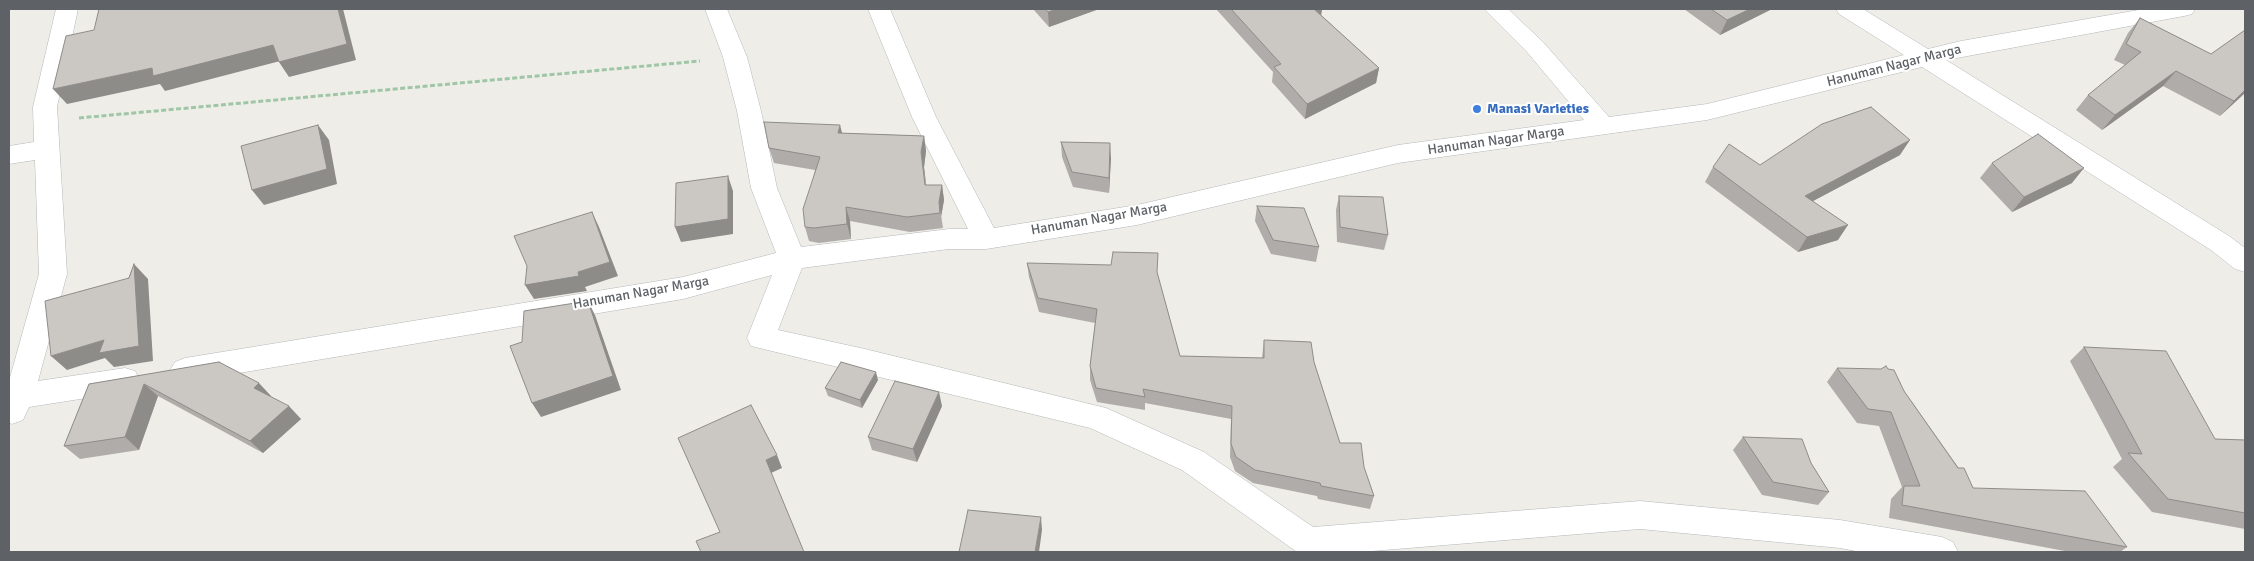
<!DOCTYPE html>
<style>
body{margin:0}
#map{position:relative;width:2254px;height:561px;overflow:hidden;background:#efede7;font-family:Signika,sans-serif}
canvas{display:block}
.frame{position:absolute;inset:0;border:10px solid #5e6266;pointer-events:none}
</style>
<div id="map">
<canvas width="2254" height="561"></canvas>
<div class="frame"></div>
</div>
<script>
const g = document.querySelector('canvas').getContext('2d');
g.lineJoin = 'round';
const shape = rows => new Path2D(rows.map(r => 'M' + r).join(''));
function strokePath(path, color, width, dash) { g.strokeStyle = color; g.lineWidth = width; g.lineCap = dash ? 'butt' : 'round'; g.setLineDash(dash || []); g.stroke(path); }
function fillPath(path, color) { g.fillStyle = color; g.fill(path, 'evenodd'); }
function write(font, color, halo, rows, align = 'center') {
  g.font = font + ' Signika,sans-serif'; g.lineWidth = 4; g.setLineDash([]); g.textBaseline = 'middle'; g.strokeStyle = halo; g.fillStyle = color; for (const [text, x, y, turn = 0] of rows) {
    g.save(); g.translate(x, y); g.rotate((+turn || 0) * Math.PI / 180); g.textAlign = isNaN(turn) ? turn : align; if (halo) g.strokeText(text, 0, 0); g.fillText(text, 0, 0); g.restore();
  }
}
const minor = shape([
 [56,9,78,9,57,107,67,274,38,381,125,368,135,371,140,380,135,389,125,392,29,407,23,420,12,424,9,422,9,381,39,274,35,160,9,164,9,146,34,142,33,107,56,9],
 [705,9,727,9,747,57,761,111,777,188,801,247,949,229,968,229,912,117,868,9,890,9,936,117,994,228,1137,205,1398,145,1584,120,1527,52,1484,9,1508,9,1543,42,1609,117,1707,104,1904,55,1839,14,1836,9,1863,9,1928,49,1961,41,2144,9,2195,9,2192,14,2184,16,1946,60,2229,236,2245,248,2245,272,2235,269,2211,250,1922,67,1707,120,1398,163,1137,225,986,249,949,249,802,268,778,330,865,349,1106,408,1204,452,1313,527,1640,501,1840,520,1942,537,1953,542,1958,552,1861,552,1840,548,1640,529,1360,552,1297,552,1182,470,1090,428,751,346,747,338,772,275,683,299,185,382,175,378,170,370,175,362,185,358,683,277,776,253,751,188,737,111,723,57,705,9]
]);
strokePath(minor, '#b4b7ba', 1);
strokePath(shape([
 [79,118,700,61]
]), '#9fc6a7', 3, [5, 2.5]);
fillPath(minor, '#fff');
fillPath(shape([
 [1033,9,1099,9,1049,27],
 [1216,9,1322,9,1321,15,1379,68,1376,83,1305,119,1272,82,1273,72],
 [1684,9,1772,9,1720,35],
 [2140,18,2211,54,2245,30,2245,93,2220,116,2163,86,2102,130,2076,110,2088,95,2125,65,2114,60,2128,33],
 [842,133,924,136,926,151,924,167,926,185,942,185,944,200,941,217,943,228,910,232,850,221,851,239,819,243,809,241,805,227,815,170,774,163,769,148],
 [1061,142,1111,158,1109,193,1073,187,1062,157],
 [1900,155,1813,201,1838,240,1798,252,1705,182,1713,167,1760,165],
 [1992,163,2072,183,2012,212,1980,178],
 [1339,196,1388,235,1384,250,1337,242,1336,210],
 [1257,206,1319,247,1316,262,1271,254,1255,221],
 [1027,263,1157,272,1180,356,1262,358,1264,340,1314,362,1340,443,1364,467,1374,496,1370,509,1318,499,1317,496,1253,483,1235,471,1230,457,1231,419,1145,403,1145,410,1097,402,1090,380,1090,366,1095,323,1039,312,1029,277],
 [2084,347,2215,439,2245,440,2245,529,2152,512,2113,467,2122,459,2070,361],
 [219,362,271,396,271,397,301,419,263,453,158,396,139,450,80,459,64,446,89,384],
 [1837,368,1904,391,1973,488,2127,547,2120,552,2070,552,1889,518,1891,499,1902,487,1879,426,1857,423,1827,382],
 [878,380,862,408,828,396,825,388],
 [942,406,917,462,872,450,868,437],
 [1743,437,1811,463,1829,492,1818,505,1762,495,1733,450]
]), '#afaca9');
fillPath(shape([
 [338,9,343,9,356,60,289,77,279,62],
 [1057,9,1099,9,1049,27,1048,12],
 [1311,9,1322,9,1321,16],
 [1750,9,1772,9,1720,35,1727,20],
 [273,45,284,60,165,91,160,84,67,104,53,89,152,68],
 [1379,68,1376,83,1305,119,1307,104],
 [2176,71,2163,86,2102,130,2115,115],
 [2245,90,2245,93,2220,116,2234,101],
 [318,125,329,140,337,184,264,205,252,190],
 [840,125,844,140,838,133],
 [924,136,926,151,924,167,928,199,921,152],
 [1910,140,1900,155,1796,210,1805,196],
 [1110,143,1111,158,1109,193,1109,178],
 [2084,168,2072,183,2012,212,2024,197],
 [728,176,733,191,733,234,681,242,675,227],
 [942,185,944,200,941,217,943,228,939,202],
 [846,207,850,221,851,239,847,224],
 [592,212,599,227,618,276,585,287,587,291,534,299,525,285,578,272],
 [1848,225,1838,240,1798,252,1807,237],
 [134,264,148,279,153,361,114,367,105,358,67,370,51,356,104,340],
 [588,301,595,315,621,390,541,417,532,403],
 [876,372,878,380,862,408,860,400],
 [259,383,271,396,266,401,254,388],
 [144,384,158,396,139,450,125,437],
 [939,392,942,406,917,462,913,449],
 [289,406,301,419,263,453,250,441],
 [777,455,782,468,771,473,766,460],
 [1041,517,1042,530,1039,552,1035,552]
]), '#8e8c89');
const building = shape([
 [99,9,338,9,347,44,279,62,273,45,153,76,152,68,53,89,66,36,94,30,99,9],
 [1045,9,1057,9,1048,12,1045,9],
 [1231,9,1314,9,1379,68,1307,104,1274,67,1281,64,1231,9],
 [1711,9,1750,9,1727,20,1711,9],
 [2140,18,2211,54,2245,30,2245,90,2234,101,2176,71,2115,115,2088,95,2141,52,2126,44,2140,18],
 [1871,107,1910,140,1805,196,1848,225,1807,237,1713,167,1729,144,1760,165,1822,124,1871,107],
 [764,122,840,125,838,133,924,136,921,152,925,185,942,185,939,202,940,213,907,217,846,207,847,224,814,228,805,227,803,209,820,157,769,148,764,122],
 [318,125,327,169,252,190,241,146,318,125],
 [2038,134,2084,168,2024,197,1992,163,2038,134],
 [1061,142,1110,143,1109,178,1072,172,1061,142],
 [728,176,728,219,675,227,676,183,728,176],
 [1339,196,1383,197,1388,235,1340,227,1339,196],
 [1257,206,1304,208,1319,247,1273,240,1257,206],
 [592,212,610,262,578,272,579,276,525,285,527,266,514,236,592,212],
 [1113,252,1158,253,1157,272,1180,356,1264,358,1264,340,1311,342,1314,362,1340,443,1361,443,1364,467,1374,496,1321,486,1320,483,1255,470,1236,457,1231,444,1232,406,1143,389,1145,397,1096,388,1090,366,1097,309,1038,298,1027,263,1111,265,1113,252],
 [134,264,139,346,99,353,104,340,51,356,45,301,129,278,134,264],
 [588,301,613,376,532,403,510,346,522,342,524,311,588,301],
 [2084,347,2166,351,2215,439,2245,440,2245,513,2168,499,2128,453,2142,454,2084,347],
 [219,362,259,383,254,388,289,406,250,441,144,384,125,437,64,446,89,384,219,362],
 [841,362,876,372,860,400,825,388,841,362],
 [1886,366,1888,369,1894,370,1904,391,1958,468,1964,468,1973,488,2085,491,2127,547,1902,505,1904,486,1920,486,1891,412,1868,409,1837,368,1881,369,1886,366],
 [895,381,939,392,913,449,868,437,895,381],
 [751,405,777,455,766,460,804,552,701,552,696,541,720,532,678,438,751,405],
 [1743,437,1802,439,1811,463,1829,492,1773,482,1743,437],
 [968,510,1041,517,1035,552,959,552,968,510]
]);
fillPath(building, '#cbc8c4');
strokePath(building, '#8e8c89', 1);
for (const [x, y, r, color] of [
 [1477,109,5,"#3f7fe0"]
]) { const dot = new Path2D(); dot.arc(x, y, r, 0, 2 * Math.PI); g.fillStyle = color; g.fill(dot); strokePath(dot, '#fff', 2); }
write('14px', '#5e6266', '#fff', [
 ["Hanuman Nagar Marga",1894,66,-14],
 ["Hanuman Nagar Marga",1496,141,-8],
 ["Hanuman Nagar Marga",1099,219,-10],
 ["Hanuman Nagar Marga",641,293,-10]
]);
write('bold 14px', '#366cbe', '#fff', [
 ["Manasi Varieties",1487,109]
], 'left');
</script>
